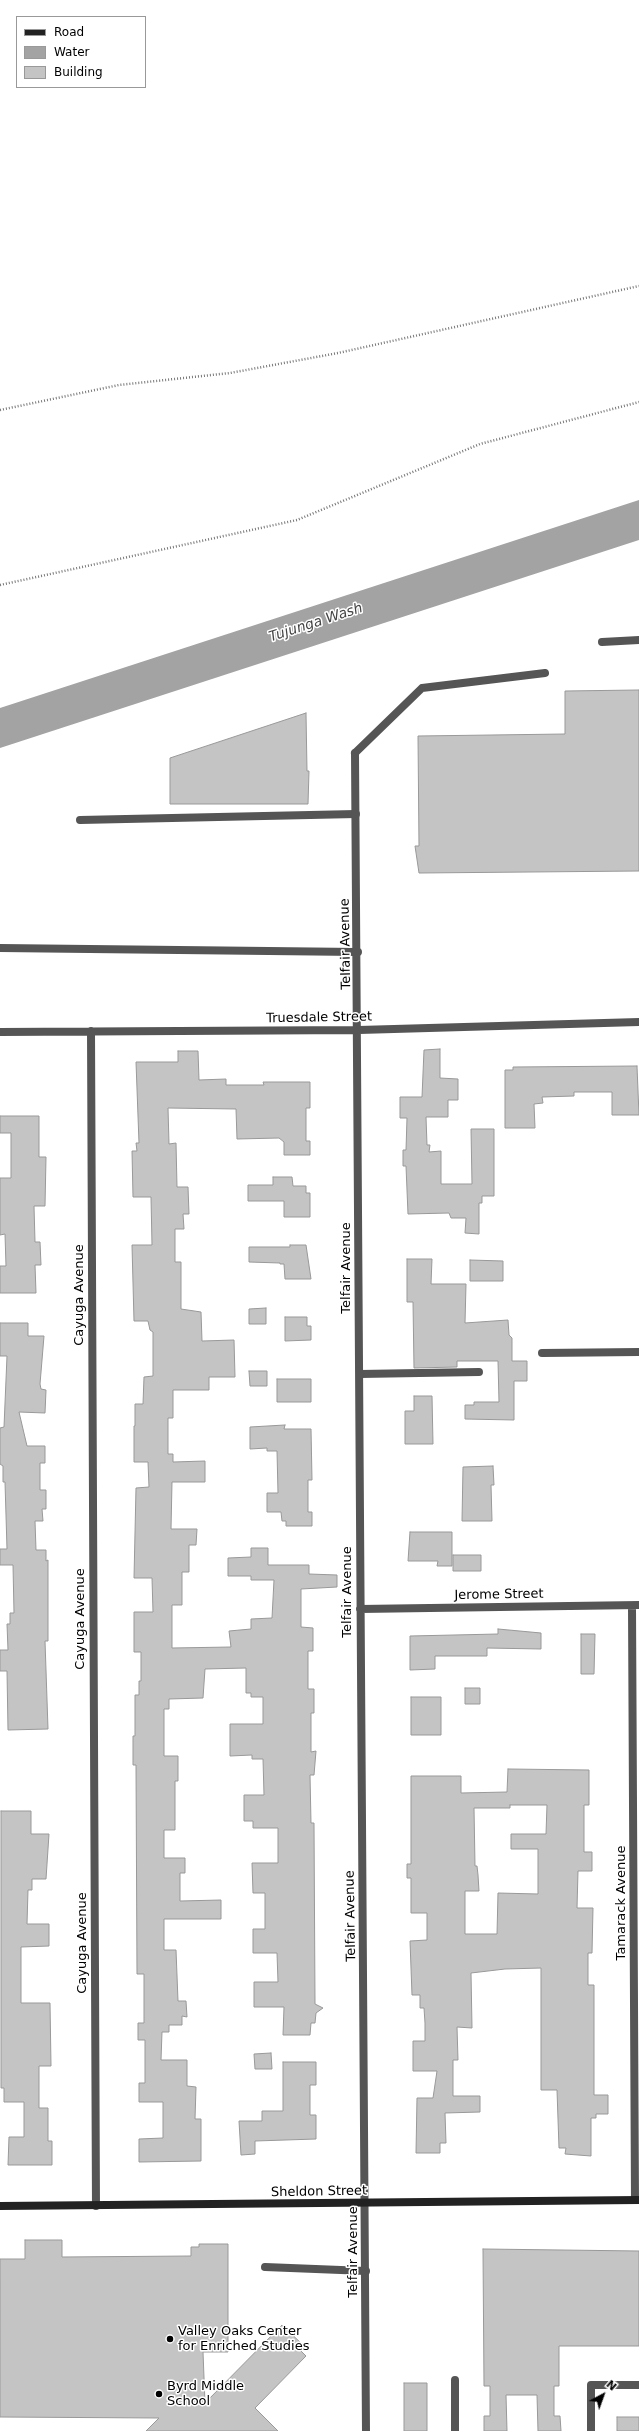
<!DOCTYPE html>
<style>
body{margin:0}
#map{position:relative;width:639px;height:2431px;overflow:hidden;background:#fff;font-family:"DejaVu Sans",sans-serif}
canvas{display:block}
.legend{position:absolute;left:16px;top:16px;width:130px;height:72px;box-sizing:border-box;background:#fff;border:1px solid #999;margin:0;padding:5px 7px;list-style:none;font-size:12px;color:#000}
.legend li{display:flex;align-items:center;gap:8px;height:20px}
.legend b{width:20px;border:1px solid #999}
.north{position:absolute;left:583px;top:2375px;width:40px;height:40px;-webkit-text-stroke:3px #fff;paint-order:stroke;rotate:41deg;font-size:11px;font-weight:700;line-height:16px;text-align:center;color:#000}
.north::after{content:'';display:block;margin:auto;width:14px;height:18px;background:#000;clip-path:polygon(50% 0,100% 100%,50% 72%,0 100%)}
</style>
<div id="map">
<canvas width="639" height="2431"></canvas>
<ul class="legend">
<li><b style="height:5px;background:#222"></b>Road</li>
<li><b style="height:11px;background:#a3a3a3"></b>Water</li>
<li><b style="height:11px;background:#c4c4c4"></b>Building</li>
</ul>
<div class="north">N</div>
</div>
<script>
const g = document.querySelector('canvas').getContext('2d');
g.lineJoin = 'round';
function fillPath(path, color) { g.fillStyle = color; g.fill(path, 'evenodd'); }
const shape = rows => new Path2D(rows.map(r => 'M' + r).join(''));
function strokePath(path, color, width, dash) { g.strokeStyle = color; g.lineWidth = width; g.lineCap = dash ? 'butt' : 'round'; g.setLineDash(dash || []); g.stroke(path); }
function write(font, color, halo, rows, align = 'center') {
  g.font = font + ' "DejaVu Sans",sans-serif'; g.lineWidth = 3; g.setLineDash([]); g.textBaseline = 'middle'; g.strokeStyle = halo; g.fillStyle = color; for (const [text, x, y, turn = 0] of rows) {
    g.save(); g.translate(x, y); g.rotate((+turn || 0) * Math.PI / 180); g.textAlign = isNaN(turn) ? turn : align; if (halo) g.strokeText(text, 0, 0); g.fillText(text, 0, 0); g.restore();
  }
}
fillPath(shape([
 [639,500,639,540,0,748,0,708]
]), '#a3a3a3');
const building = shape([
 [639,690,639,871,419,873,415,846,419,846,418,736,565,734,565,691,639,690],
 [306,713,307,771,309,771,308,804,170,804,170,758,306,713],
 [440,1049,440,1078,458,1079,458,1100,448,1100,448,1117,426,1117,427,1145,430,1145,429,1152,441,1151,441,1184,472,1184,471,1129,494,1129,494,1196,482,1196,482,1203,479,1203,479,1234,465,1233,466,1218,451,1218,449,1213,408,1214,406,1166,403,1166,403,1150,406,1150,407,1118,400,1118,400,1097,422,1097,424,1050,440,1049],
 [178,1051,198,1051,199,1080,226,1079,226,1085,264,1085,263,1082,310,1082,310,1108,306,1108,306,1141,310,1141,310,1155,284,1155,284,1142,279,1138,237,1139,236,1109,168,1108,169,1144,176,1143,177,1187,188,1187,189,1214,183,1214,184,1229,175,1229,175,1262,181,1262,181,1309,201,1312,202,1341,234,1340,235,1377,209,1377,209,1390,173,1390,173,1418,168,1418,168,1454,173,1454,173,1462,205,1461,205,1482,172,1482,171,1529,197,1529,196,1545,189,1545,189,1572,182,1572,182,1605,172,1605,172,1648,231,1647,229,1631,251,1629,251,1619,272,1618,274,1580,251,1580,251,1576,228,1576,228,1558,251,1557,251,1548,268,1548,268,1565,309,1565,309,1574,337,1575,337,1587,301,1589,301,1627,313,1628,313,1651,308,1651,308,1689,314,1689,314,1713,311,1713,311,1752,316,1751,314,1775,310,1775,311,1823,314,1823,315,2004,323,2008,316,2013,315,2023,311,2023,310,2035,283,2035,284,2007,254,2007,254,1982,278,1982,277,1953,253,1953,253,1929,265,1929,265,1893,253,1893,252,1863,278,1863,278,1828,253,1828,253,1821,244,1821,244,1795,264,1795,263,1759,252,1759,252,1755,230,1756,230,1724,263,1724,263,1697,251,1697,251,1693,246,1693,246,1668,205,1669,203,1698,169,1699,169,1709,164,1709,164,1756,178,1756,178,1781,175,1781,175,1830,164,1830,164,1858,185,1858,185,1873,180,1873,180,1901,221,1900,221,1919,164,1919,164,1950,176,1950,178,2001,186,2001,187,2017,182,2016,182,2025,169,2025,169,2032,162,2032,161,2060,187,2060,187,2086,196,2087,195,2119,201,2119,201,2161,139,2162,139,2139,163,2138,163,2102,139,2102,139,2083,145,2083,145,2040,138,2040,138,2023,144,2023,144,1974,137,1974,136,1765,133,1765,133,1736,135,1736,135,1695,139,1695,139,1681,141,1681,141,1652,134,1652,134,1612,153,1612,152,1578,134,1578,136,1488,149,1487,148,1462,134,1462,134,1426,135,1426,135,1404,143,1404,144,1377,153,1376,153,1332,150,1330,148,1321,134,1321,132,1245,152,1245,151,1197,133,1197,132,1151,137,1151,136,1143,139,1143,136,1062,178,1062,178,1051],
 [637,1066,639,1115,612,1115,612,1092,574,1092,574,1096,542,1097,543,1103,534,1104,535,1128,505,1128,505,1070,513,1070,513,1067,637,1066],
 [0,1116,39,1116,39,1157,46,1157,45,1206,34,1206,35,1242,40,1242,41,1265,35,1265,36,1293,0,1293,0,1266,6,1266,5,1234,0,1235,0,1178,11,1178,11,1133,0,1133,0,1116],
 [273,1177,292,1177,293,1186,306,1186,306,1193,310,1193,310,1217,284,1217,284,1201,248,1201,248,1185,273,1185,273,1177],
 [290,1245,306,1245,311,1279,285,1279,284,1264,280,1264,280,1263,249,1262,249,1247,290,1247,290,1245],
 [407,1259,432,1259,431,1284,466,1284,465,1323,508,1320,509,1335,512,1338,512,1361,527,1361,527,1381,514,1381,514,1420,465,1419,465,1405,474,1405,474,1402,499,1402,498,1361,457,1361,457,1367,414,1368,413,1302,407,1302,407,1259],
 [470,1260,503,1261,503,1281,470,1281,470,1260],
 [266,1308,266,1324,249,1324,249,1309,266,1308],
 [285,1317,307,1317,307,1326,311,1326,311,1340,285,1341,285,1317],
 [0,1323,28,1323,28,1336,44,1336,40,1384,41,1389,46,1390,45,1413,19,1412,27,1446,45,1446,45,1463,40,1463,40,1490,46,1490,46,1509,42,1509,43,1521,35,1521,36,1550,46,1550,46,1561,48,1560,48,1641,45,1641,48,1729,8,1730,7,1671,0,1671,0,1650,8,1650,7,1624,10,1624,10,1613,14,1613,13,1565,0,1565,0,1549,7,1549,5,1482,3,1482,3,1466,0,1464,0,1428,4,1427,7,1356,0,1356,0,1323],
 [249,1371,267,1371,267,1386,250,1386,249,1371],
 [277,1379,311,1379,311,1402,277,1402,277,1379],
 [414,1396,432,1396,433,1444,405,1444,405,1411,414,1411,414,1396],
 [285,1425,284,1429,311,1429,312,1480,308,1480,308,1512,312,1512,312,1526,286,1526,286,1521,282,1521,281,1512,267,1512,267,1493,278,1493,277,1451,267,1451,267,1448,250,1449,250,1427,285,1425],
 [493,1466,494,1485,491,1485,492,1521,462,1521,463,1467,493,1466],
 [410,1532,452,1532,452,1566,437,1566,438,1561,408,1561,410,1532],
 [453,1555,481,1555,481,1571,453,1571,453,1555],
 [498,1629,541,1633,541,1649,487,1648,487,1656,435,1656,435,1669,410,1670,410,1636,498,1634,498,1629],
 [581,1634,595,1634,594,1674,581,1674,581,1634],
 [465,1688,480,1688,480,1704,465,1704,465,1688],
 [411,1697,441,1697,441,1735,411,1735,411,1697],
 [508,1769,589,1770,589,1805,584,1805,584,1852,592,1852,592,1871,578,1871,577,1908,593,1908,592,1953,588,1953,588,1985,594,1985,594,2095,608,2095,608,2114,596,2114,596,2118,591,2118,591,2156,565,2154,566,2148,559,2148,557,2090,541,2090,541,1968,505,1969,471,1973,472,2028,457,2027,458,2060,453,2060,453,2096,480,2096,480,2112,445,2113,446,2143,440,2143,440,2153,416,2153,417,2098,433,2098,437,2071,413,2071,413,2041,425,2041,425,2023,424,2008,420,2008,420,1995,412,1995,410,1941,427,1940,427,1913,411,1913,411,1878,407,1878,407,1864,411,1864,411,1776,461,1776,461,1793,507,1792,508,1769],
 [510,1805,547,1805,546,1834,511,1834,511,1849,538,1849,538,1894,498,1893,497,1934,465,1934,465,1891,479,1891,478,1875,477,1866,475,1866,474,1808,510,1808,510,1805],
 [1,1811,31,1811,31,1834,49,1834,46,1879,32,1879,32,1890,28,1890,27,1924,49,1924,49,1946,21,1947,21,2003,50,2003,51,2066,39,2066,39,2108,48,2108,48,2141,52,2141,52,2165,8,2165,9,2137,24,2137,24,2102,4,2102,4,2088,1,2088,1,1811],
 [271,2053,272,2069,255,2069,254,2054,271,2053],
 [283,2062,316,2062,316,2085,310,2085,310,2115,316,2115,316,2139,255,2141,255,2154,241,2155,239,2121,262,2121,262,2111,283,2111,283,2062],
 [25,2240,62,2240,62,2257,191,2256,191,2247,199,2247,199,2244,228,2244,228,2352,203,2352,205,2403,282,2325,303,2345,299,2349,306,2356,255,2408,278,2431,146,2431,159,2418,0,2417,0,2259,25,2259,25,2240],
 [483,2249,639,2251,639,2346,559,2346,559,2386,554,2386,554,2416,560,2416,561,2431,538,2431,537,2395,506,2395,507,2431,484,2431,484,2416,490,2416,490,2386,484,2386,483,2249],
 [404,2383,427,2383,427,2431,404,2431,404,2383],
 [617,2417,639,2417,639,2431,617,2431,617,2417]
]);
fillPath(building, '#c4c4c4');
strokePath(building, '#999', 1);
strokePath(shape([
 [0,410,119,385,230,373,338,353,639,286],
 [0,585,297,520,480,444,639,402]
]), '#777', 2.5, [1, 2]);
strokePath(shape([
 [602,642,639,640],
 [355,753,422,688,545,673],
 [80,820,356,814],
 [0,948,358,952],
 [542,1353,639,1352],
 [360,1374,479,1372],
 [265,2267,366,2271],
 [455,2380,455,2431],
 [591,2431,591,2385,639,2385]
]), '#555', 8);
strokePath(shape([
 [355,753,366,2431],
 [91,1031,96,2206],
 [0,1032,359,1030,639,1022],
 [632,1606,635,2200],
 [360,1609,639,1605]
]), '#555', 8);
strokePath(shape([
 [0,2206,639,2200]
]), '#222', 8);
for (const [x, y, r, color] of [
 [170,2339,4,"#000"],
 [159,2394,4,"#000"]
]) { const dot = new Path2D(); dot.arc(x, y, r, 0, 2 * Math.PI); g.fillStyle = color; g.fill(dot); strokePath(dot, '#fff', 1.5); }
write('13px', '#000', '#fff', [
 ["Telfair Avenue",346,944,-91],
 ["Truesdale Street",319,1018,-1],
 ["Telfair Avenue",347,1268,-90],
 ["Cayuga Avenue",80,1295,-90],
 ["Telfair Avenue",348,1592,-90],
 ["Jerome Street",499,1595,-1],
 ["Cayuga Avenue",81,1619,-90],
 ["Tamarack Avenue",622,1903,-90],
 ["Telfair Avenue",351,1916,-91],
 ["Cayuga Avenue",83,1943,-90],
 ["Sheldon Street",319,2192,-1],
 ["Telfair Avenue",354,2252,-90]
]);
write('13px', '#000', '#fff', [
 ["Valley Oaks Center",178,2332],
 ["for Enriched Studies",178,2347],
 ["Byrd Middle",167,2387],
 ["School",167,2402]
], 'left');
write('italic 14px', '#444', '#fff', [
 ["Tujunga Wash",316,623,-18]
]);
</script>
